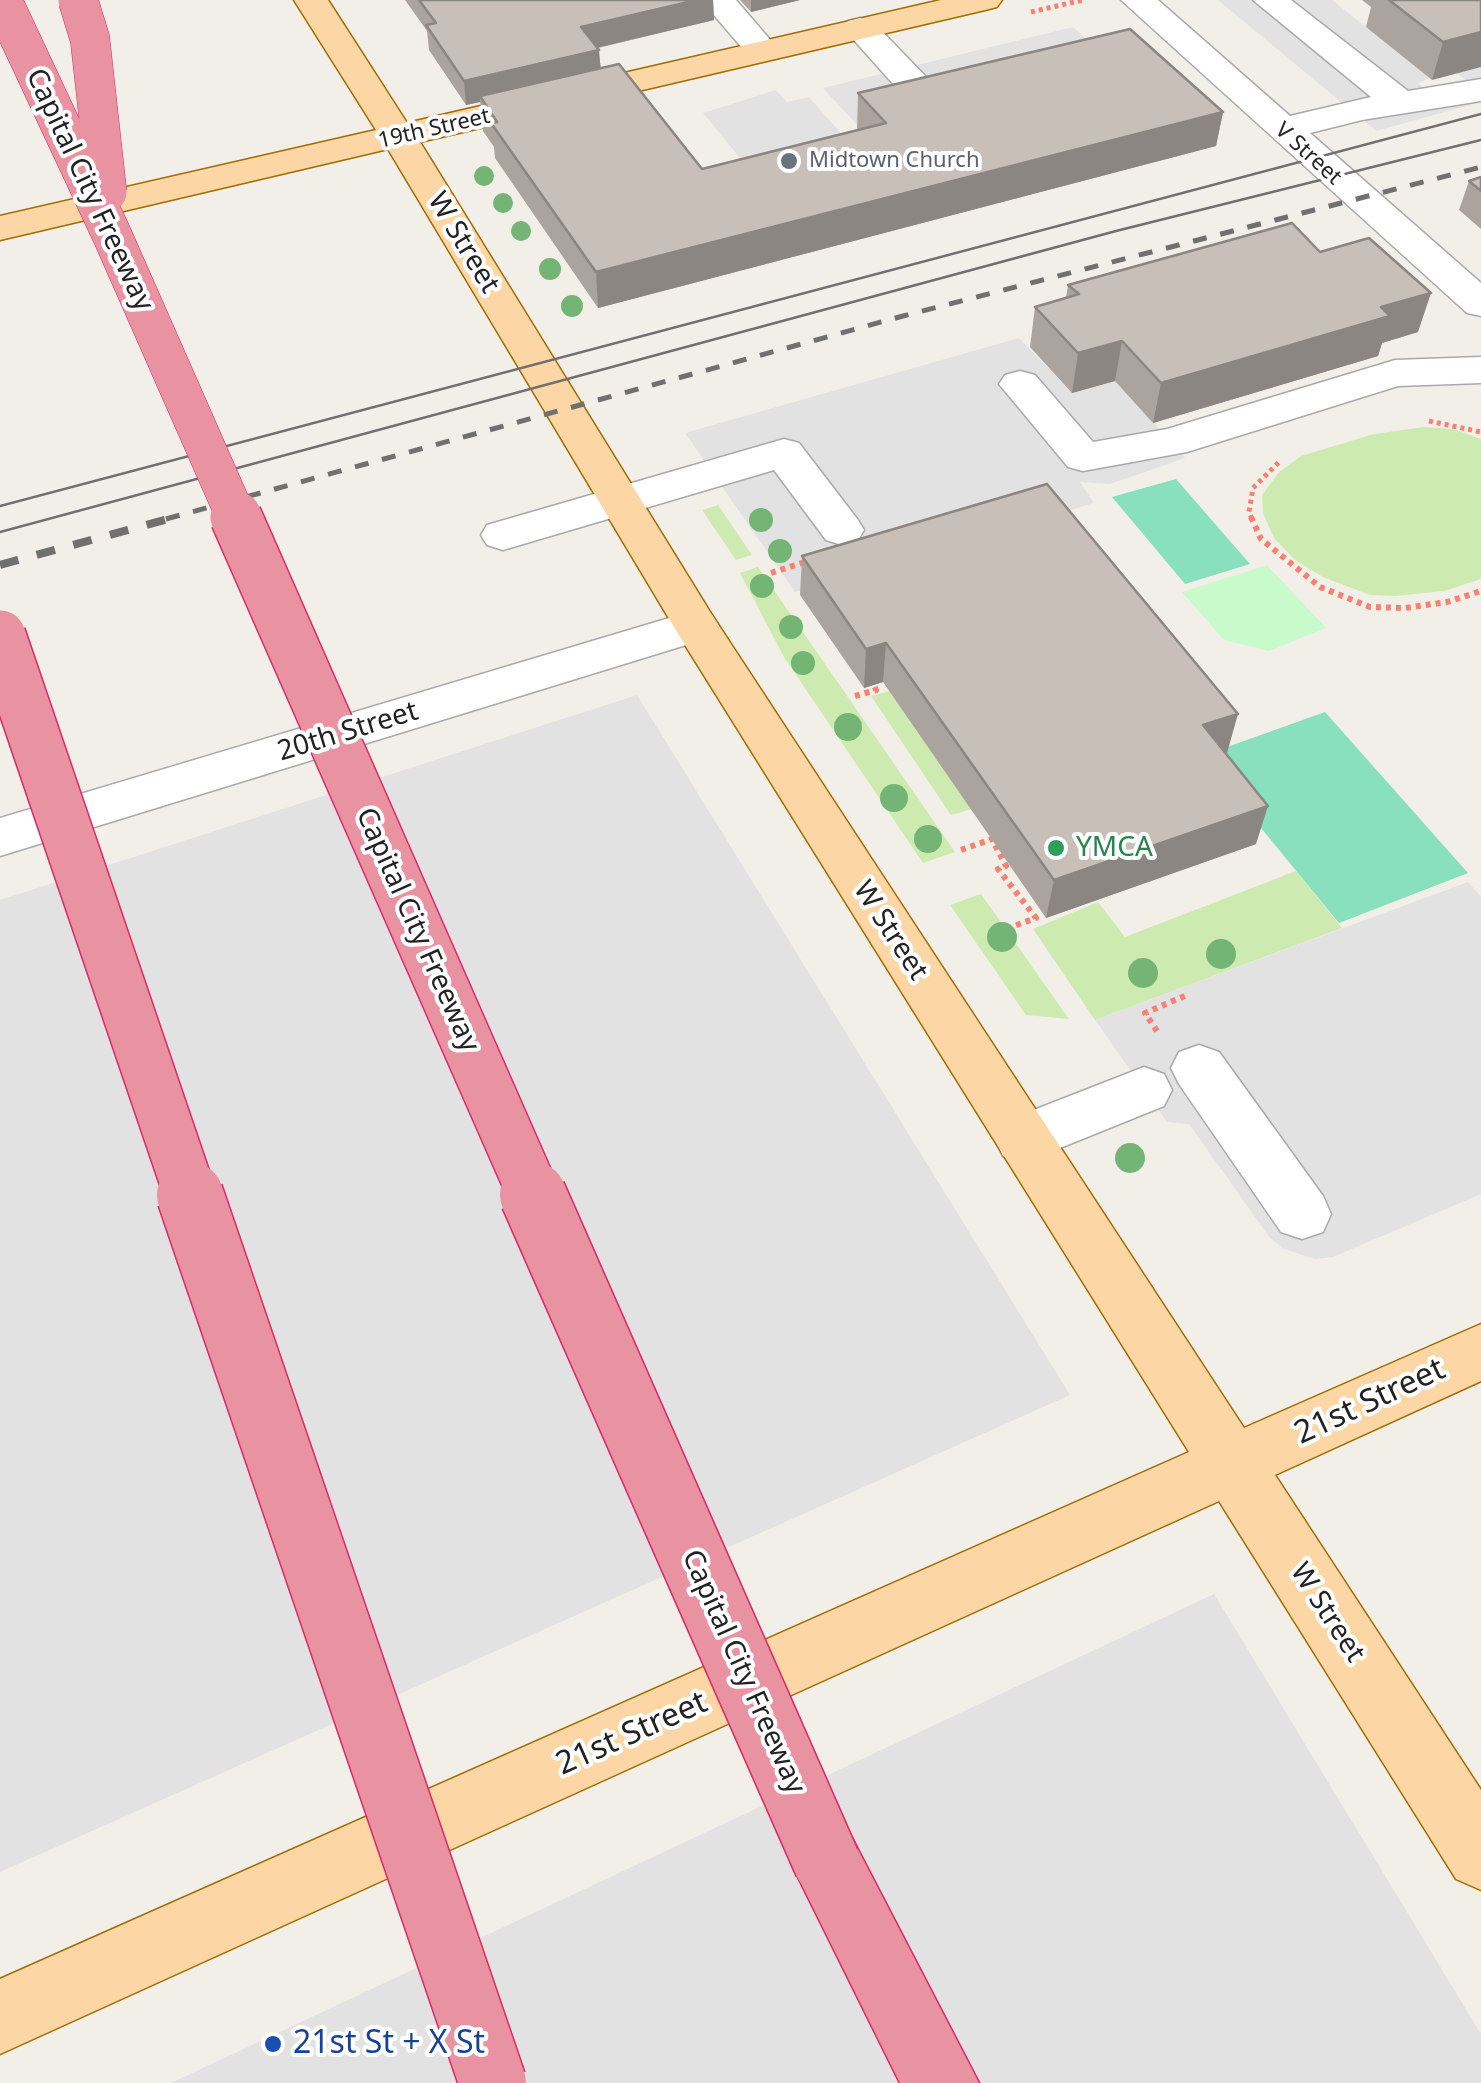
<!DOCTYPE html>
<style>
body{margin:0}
canvas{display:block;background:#f2efe9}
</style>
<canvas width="1481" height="2083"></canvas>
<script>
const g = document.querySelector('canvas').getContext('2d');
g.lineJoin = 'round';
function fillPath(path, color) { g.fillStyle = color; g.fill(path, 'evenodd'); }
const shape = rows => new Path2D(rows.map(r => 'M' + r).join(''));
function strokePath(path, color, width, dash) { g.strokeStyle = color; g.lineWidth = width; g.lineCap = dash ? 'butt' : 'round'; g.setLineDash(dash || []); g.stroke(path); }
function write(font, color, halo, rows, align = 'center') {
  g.font = font + ' "Noto Sans",sans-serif'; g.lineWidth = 8; g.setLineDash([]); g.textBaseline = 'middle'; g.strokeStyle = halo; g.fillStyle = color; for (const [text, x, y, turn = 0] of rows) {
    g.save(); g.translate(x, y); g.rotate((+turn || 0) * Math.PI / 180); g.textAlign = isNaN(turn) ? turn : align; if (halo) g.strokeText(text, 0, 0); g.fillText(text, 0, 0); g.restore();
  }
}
fillPath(shape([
 [1424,427,1453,429,1481,439,1481,579,1444,591,1396,596,1370,595,1323,577,1295,560,1274,538,1263,513,1262,495,1279,472,1301,456,1374,434],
 [718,505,752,555,736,560,702,510],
 [758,567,955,852,923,863,784,657,740,573],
 [890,691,972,809,951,815,871,696],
 [1296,871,1342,928,1095,1020,1033,929,1098,902,1125,937],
 [981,894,1069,1019,1026,1015,950,905]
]), '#cdebb0');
fillPath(shape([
 [1267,565,1326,628,1269,651,1224,640,1182,592]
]), '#c8facc');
fillPath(shape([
 [1176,479,1250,564,1185,584,1112,497],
 [1325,712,1468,873,1339,923,1202,756]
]), '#88e0be');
fillPath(shape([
 [1218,0,1332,0,1430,78,1418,83,1434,97,1473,86,1457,73,1481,67,1481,102,1376,131],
 [1073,27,1113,64,859,127,823,88],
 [776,90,787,102,809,97,861,156,759,181,703,113],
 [1019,338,1072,393,1116,381,1185,458,1110,484,1080,482,1094,503,795,592,685,433],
 [637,695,1070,1395,0,1872,0,900],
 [1468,882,1481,897,1481,1194,1333,1257,1315,1259,1284,1249,1270,1238,1189,1124,1167,1122,1095,1020],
 [1214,1594,1481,2034,1481,2083,171,2083]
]), '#e2e2e2');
const minor = shape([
 [701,0,736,0,779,50,774,57,762,60,750,57,701,0],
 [1121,0,1158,0,1290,116,1371,97,1253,0,1291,0,1408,91,1481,79,1481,101,1362,120,1310,133,1481,283,1481,316,1467,313,1121,0],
 [860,18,872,21,933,84,976,74,989,77,994,85,989,93,976,96,925,108,912,105,843,28,848,21,860,18],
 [1481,357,1481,383,1398,386,1187,452,1083,471,1068,467,999,384,1005,375,1020,371,1035,375,1093,442,1167,429,1395,360,1481,357],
 [784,439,799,443,858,520,864,530,858,540,842,545,826,540,774,470,503,550,487,545,481,535,487,525,784,439],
 [696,610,712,615,719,626,712,637,0,856,0,818,696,610],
 [1199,1045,1219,1052,1323,1196,1331,1214,1323,1232,1302,1239,1281,1232,1179,1084,1171,1068,1179,1052,1199,1045],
 [1144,1067,1164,1074,1172,1090,1164,1106,1023,1163,1003,1156,995,1139,1003,1122,1144,1067]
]);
const major = shape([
 [294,0,328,0,407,123,941,0,1002,0,997,7,985,10,420,142,712,615,1244,1428,1481,1324,1481,1381,1275,1475,1481,1790,1481,1890,1456,1879,1219,1501,0,2054,0,1979,1189,1452,680,637,388,149,0,240,0,216,376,130,294,0]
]);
const highway = shape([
 [827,1827,852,1838,979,2083,900,2083,791,1863,802,1838,827,1827]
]);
strokePath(minor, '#a9a9a9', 3);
strokePath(major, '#a06b00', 3);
strokePath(highway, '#dc2a67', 3);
strokePath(shape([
 [1031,12,1083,0],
 [1429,421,1481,432],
 [1252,519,1249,512,1253,488,1279,462]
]), '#fa8072', 5, [4, 4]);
strokePath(shape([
 [1251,517,1261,539,1320,587,1370,607,1405,608,1447,602,1481,591],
 [771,573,805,562],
 [855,696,876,690,874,685],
 [961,850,992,839,1006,866,998,869,1036,918,1014,926],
 [1157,1031,1145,1013,1187,995]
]), '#fa8072', 6, [5, 5]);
fillPath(minor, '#fff');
fillPath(major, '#fcd6a4');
fillPath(highway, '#e892a2');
strokePath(shape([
 [0,506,1481,114],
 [0,532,1116,231,1481,140]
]), '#707070', 2.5);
strokePath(shape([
 [166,519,903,316,1481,167]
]), '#707070', 5, [14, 14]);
strokePath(shape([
 [0,565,175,517]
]), '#707070', 8, [19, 19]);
const highwayBridgeFar2 = shape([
 [2,0,112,235,237,519],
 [78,0,90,39,107,192]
]);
const highwayBridgeFar1 = shape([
 [236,517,535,1197],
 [0,636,191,1197]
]);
const highwayBridge = shape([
 [190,1195,493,2083],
 [533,1195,827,1863]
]);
strokePath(highwayBridgeFar2, '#dc2a67', 40, []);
strokePath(highwayBridgeFar1, '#dc2a67', 54, []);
strokePath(highwayBridge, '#dc2a67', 69, []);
strokePath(highwayBridgeFar2, '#e892a2', 39);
strokePath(highwayBridgeFar1, '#e892a2', 51);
strokePath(highwayBridge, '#e892a2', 66);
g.fillStyle = '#74b475';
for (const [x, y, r] of [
 [484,176,10],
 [503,203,10],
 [521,231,10],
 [550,269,11],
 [572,306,11],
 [761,520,12],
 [780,551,12],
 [762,586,12],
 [791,627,12],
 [803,663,12],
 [848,727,14],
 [894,798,14],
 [928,839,14],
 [1002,937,15],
 [1221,954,15],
 [1143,973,15],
 [1130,1158,15]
]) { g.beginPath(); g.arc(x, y, r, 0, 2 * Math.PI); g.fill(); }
fillPath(shape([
 [405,0,713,0,714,20,598,48,601,69,702,169,858,130,857,128,858,93,1223,112,1216,146,598,308,495,158,494,147,483,131,480,102,466,105,429,50,427,31],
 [740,0,800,0,751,12],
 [1362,0,1481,0,1432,80,1366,27,1371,7],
 [1481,177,1481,229,1459,210,1469,181],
 [1068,285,1418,332,1382,343,1378,356,1153,423,1115,381,1072,393,1030,347,1035,307,1066,298],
 [802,556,1227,753,1256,844,1046,918,883,682,864,688,800,595]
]), '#aba49e');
fillPath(shape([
 [697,0,713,0,714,20,583,51,581,27],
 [751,0,800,0,751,12],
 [1481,32,1481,67,1432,80,1443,42],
 [599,50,601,74,480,96,480,102,466,105,464,81],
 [1223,112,1216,146,598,308,596,272],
 [1431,293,1418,332,1382,343,1378,356,1153,423,1161,383,1381,307],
 [1122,341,1115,381,1072,393,1078,353],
 [886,643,883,682,864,688,866,649],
 [1238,714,1227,753,1193,764,1203,725],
 [1268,806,1256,844,1046,918,1054,880]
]), '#8b8681');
const building = shape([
 [419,0,697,0,581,27,599,50,464,81,426,25,436,23,419,0],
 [1389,0,1481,0,1481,32,1443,42,1389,0],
 [1130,29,1223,112,596,272,491,123,497,122,480,96,619,64,702,169,886,123,858,93,1130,29],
 [1481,177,1481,191,1469,181,1481,177],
 [1292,223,1320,252,1369,238,1431,293,1381,307,1390,316,1161,383,1122,341,1078,353,1035,307,1079,294,1068,285,1292,223],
 [1047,484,1238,714,1203,725,1268,806,1054,880,886,643,866,649,802,556,1047,484]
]);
fillPath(building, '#c7bfb8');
strokePath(building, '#8b8681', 2.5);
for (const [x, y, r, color] of [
 [789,161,10,"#6b7280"],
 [1056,848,10,"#2e9e5b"],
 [273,2044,10,"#1a4fb4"]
]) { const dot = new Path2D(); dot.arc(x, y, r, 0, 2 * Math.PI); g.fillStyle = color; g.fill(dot); strokePath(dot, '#fff', 4); }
write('22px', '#222', '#fff', [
 ["19th Street",434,129,-13],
 ["V Street",1308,154,42]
]);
write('22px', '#5b616d', '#fff', [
 ["Midtown Church",809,161]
], 'left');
write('28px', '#222', '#fff', [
 ["Capital City Freeway",89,190,65],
 ["W Street",463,243,59],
 ["20th Street",348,732,-17],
 ["Capital City Freeway",417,930,66],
 ["W Street",890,931,57],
 ["W Street",1327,1613,57],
 ["Capital City Freeway",743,1672,66]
]);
write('28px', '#27864d', '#fff', [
 ["YMCA",1076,848]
], 'left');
write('32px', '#222', '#fff', [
 ["21st Street",1370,1402,-25],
 ["21st Street",632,1734,-24]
]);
write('32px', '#164399', '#fff', [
 ["21st St + X St",293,2044]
], 'left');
</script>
